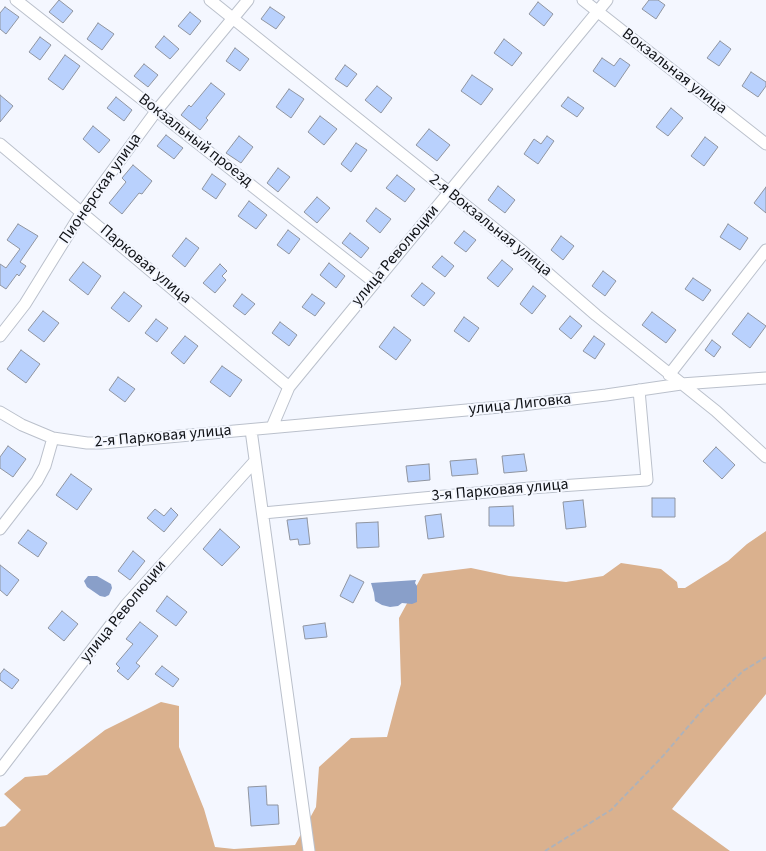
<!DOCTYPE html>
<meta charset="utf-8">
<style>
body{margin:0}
canvas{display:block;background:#f4f7ff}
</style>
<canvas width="766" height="851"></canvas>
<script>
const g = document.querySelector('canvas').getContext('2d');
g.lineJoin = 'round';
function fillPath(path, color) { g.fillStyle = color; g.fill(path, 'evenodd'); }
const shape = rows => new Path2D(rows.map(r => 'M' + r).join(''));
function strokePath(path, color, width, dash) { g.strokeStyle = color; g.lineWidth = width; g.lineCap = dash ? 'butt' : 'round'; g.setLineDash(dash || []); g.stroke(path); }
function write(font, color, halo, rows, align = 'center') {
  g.font = font + ' "Source Sans 3",sans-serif'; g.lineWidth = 4; g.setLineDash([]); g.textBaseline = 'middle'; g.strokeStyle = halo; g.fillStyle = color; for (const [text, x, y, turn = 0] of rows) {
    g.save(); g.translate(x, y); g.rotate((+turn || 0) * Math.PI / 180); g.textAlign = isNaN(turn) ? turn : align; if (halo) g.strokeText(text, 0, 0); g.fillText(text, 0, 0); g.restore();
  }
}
fillPath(shape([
 [766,531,766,694,672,809,730,851,0,851,0,827,5,826,21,810,4,794,25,777,47,775,105,730,161,702,179,706,179,747,204,809,215,847,234,849,295,845,316,807,319,767,351,738,387,737,401,684,399,618,423,574,471,568,509,576,566,582,603,576,621,563,661,569,677,582,678,588,685,588,728,561,747,544]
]), '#dab18e');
fillPath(shape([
 [88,576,97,576,111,584,112,588,109,595,105,597,100,596,87,587,84,581],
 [416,580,415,583,417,586,417,602,412,604,402,603,398,606,390,607,382,605,375,601,374,593,371,583]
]), '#899fc9');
const building = shape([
 [59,0,73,11,63,23,49,12,59,0],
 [649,0,658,0,665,5,656,19,642,9,649,0],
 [538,2,553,14,544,26,529,14,538,2],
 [5,7,19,17,6,34,0,29,0,13,5,7],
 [270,7,285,17,276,29,261,19,270,7],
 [190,12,201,21,190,35,178,26,190,12],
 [98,23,114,34,102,50,87,39,98,23],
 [164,36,179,49,170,59,155,47,164,36],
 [40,37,51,45,40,60,29,52,40,37],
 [504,39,522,53,512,66,494,53,504,39],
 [720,41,731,49,719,66,707,58,720,41],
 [235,48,249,59,240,71,226,61,235,48],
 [65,55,80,66,63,90,48,79,65,55],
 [602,58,614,66,620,58,630,65,615,87,593,71,602,58],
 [144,64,158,75,148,87,134,76,144,64],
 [345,65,357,74,347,87,335,79,345,65],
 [751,72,766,82,766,86,758,97,742,86,751,72],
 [472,75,493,89,481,105,461,91,472,75],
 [211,83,225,94,206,118,208,120,200,130,181,115,189,105,191,107,211,83],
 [377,86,392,98,381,113,365,100,377,86],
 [289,89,304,99,291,118,276,107,289,89],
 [0,95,13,106,0,122,0,95],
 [116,97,132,110,124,121,107,108,116,97],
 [568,97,584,108,577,117,561,106,568,97],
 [671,108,683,118,668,136,656,127,671,108],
 [320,116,337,129,324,145,308,132,320,116],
 [93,126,110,140,99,153,83,139,93,126],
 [429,129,450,145,437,161,416,145,429,129],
 [166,135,183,148,174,159,157,146,166,135],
 [239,136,253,147,241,163,226,153,239,136],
 [547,136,554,141,538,164,524,154,534,139,541,144,547,136],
 [705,137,718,147,704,166,691,156,705,137],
 [356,143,367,150,351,172,341,164,356,143],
 [133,165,152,181,142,194,139,193,122,214,109,203,126,182,122,178,133,165],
 [278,168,290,177,278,192,267,183,278,168],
 [212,174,226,184,216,199,202,189,212,174],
 [397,175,415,189,405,202,386,188,397,175],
 [498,186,515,200,505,213,488,200,498,186],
 [766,187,766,213,754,203,766,187],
 [317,197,330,208,317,223,304,212,317,197],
 [249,201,267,215,256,229,238,216,249,201],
 [376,208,391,219,380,233,366,221,376,208],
 [18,224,38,236,20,262,26,266,19,276,17,274,6,289,0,285,0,264,6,268,20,249,7,240,18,224],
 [728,224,748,238,740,250,720,237,728,224],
 [288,230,300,239,289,254,277,245,288,230],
 [464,231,476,240,466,252,454,243,464,231],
 [350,233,369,248,361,258,342,243,350,233],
 [561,236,574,246,563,260,551,250,561,236],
 [186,238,199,248,185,267,172,256,186,238],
 [442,256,454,266,445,277,432,267,442,256],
 [502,260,513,269,498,287,487,278,502,260],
 [83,262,101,276,88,295,69,280,83,262],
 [329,263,345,276,336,288,320,275,329,263],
 [220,264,227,271,222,276,226,280,215,293,203,283,220,264],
 [603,271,616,281,605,296,592,286,603,271],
 [693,278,711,290,703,301,685,289,693,278],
 [422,283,435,293,424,306,411,296,422,283],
 [533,286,546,296,532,314,520,304,533,286],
 [124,292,142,306,129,322,111,308,124,292],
 [242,294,255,304,245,315,233,306,242,294],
 [312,294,325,303,315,316,302,307,312,294],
 [43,311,59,323,44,342,28,330,43,311],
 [652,312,676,330,666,343,642,325,652,312],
 [748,313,766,326,750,348,732,334,748,313],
 [570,316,582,326,571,339,559,329,570,316],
 [464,317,479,328,469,342,454,331,464,317],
 [156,319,168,328,157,342,145,333,156,319],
 [280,322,297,335,289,346,272,333,280,322],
 [394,327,411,340,396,360,379,347,394,327],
 [185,336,198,346,184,364,171,353,185,336],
 [594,336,605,344,595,359,583,351,594,336],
 [712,340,721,347,714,357,705,350,712,340],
 [21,350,40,364,26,383,7,369,21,350],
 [222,366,242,380,230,397,210,382,222,366],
 [118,377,135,389,125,402,109,390,118,377],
 [8,446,26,459,13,477,0,468,0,457,8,446],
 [716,447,735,465,722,479,703,461,716,447],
 [524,454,527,471,504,473,502,456,524,454],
 [476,459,478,474,452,476,450,461,476,459],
 [429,464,430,480,408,482,406,466,429,464],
 [71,474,92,489,77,510,56,495,71,474],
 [652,498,675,498,675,517,652,517,652,498],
 [583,500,586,527,566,529,563,502,583,500],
 [513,506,514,526,489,526,489,507,513,506],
 [171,508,178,515,164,532,147,518,155,509,164,516,171,508],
 [441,514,444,537,428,539,425,516,441,514],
 [307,518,310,544,299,545,298,539,290,540,287,520,307,518],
 [378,522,379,547,357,548,356,523,378,522],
 [220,529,240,547,222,566,203,549,220,529],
 [28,530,47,543,38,557,18,543,28,530],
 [133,551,145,561,130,580,118,571,133,551],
 [0,565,19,580,7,596,0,590,0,565],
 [350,575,364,582,353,603,340,596,350,575],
 [167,596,187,612,176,626,156,611,167,596],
 [62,611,78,624,64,641,48,628,62,611],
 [140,622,158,636,136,663,140,666,128,680,117,671,120,668,116,664,133,644,126,639,140,622],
 [325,623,327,637,305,639,303,626,325,623],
 [162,666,179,679,173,687,155,674,162,666],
 [4,669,19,680,12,689,0,680,0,674,4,669],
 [266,786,267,805,278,805,279,824,251,826,248,787,266,786]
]);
fillPath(building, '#b9d1fd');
strokePath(building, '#9095a0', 1);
const minor = shape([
 [16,0,374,282],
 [210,0,520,249,596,315,716,411,766,457],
 [583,0,766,144],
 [0,144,289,387],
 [0,336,25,304,82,212,157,110,248,0],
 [669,375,766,250],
 [0,412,22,425,53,438,87,443,102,443,522,405,606,395,681,384,766,378],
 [272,427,289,387,607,0],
 [251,430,309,851],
 [263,513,530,488,647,480,639,390],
 [0,529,37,481,45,466,53,438],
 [0,770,126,605,255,461]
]);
strokePath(minor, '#bbc1cc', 13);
strokePath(shape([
 [545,851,611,810,663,756,704,708,743,671,766,657]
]), '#afb2b9', 2, [5, 2.5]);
strokePath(minor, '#fff', 11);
write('16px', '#111317', '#f4f7ff', [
 ["Вокзальная улица",674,72,38],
 ["Вокзальный проезд",195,141,38],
 ["Пионерская улица",101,189,-55],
 ["2-я Вокзальная улица",490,226,39],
 ["улица Революции",396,256,-50],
 ["Парковая улица",145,265,40],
 ["улица Лиговка",520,405,-6],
 ["2-я Парковая улица",163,437,-5],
 ["3-я Парковая улица",500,491,-5],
 ["улица Революции",124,612,-51]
]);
</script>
